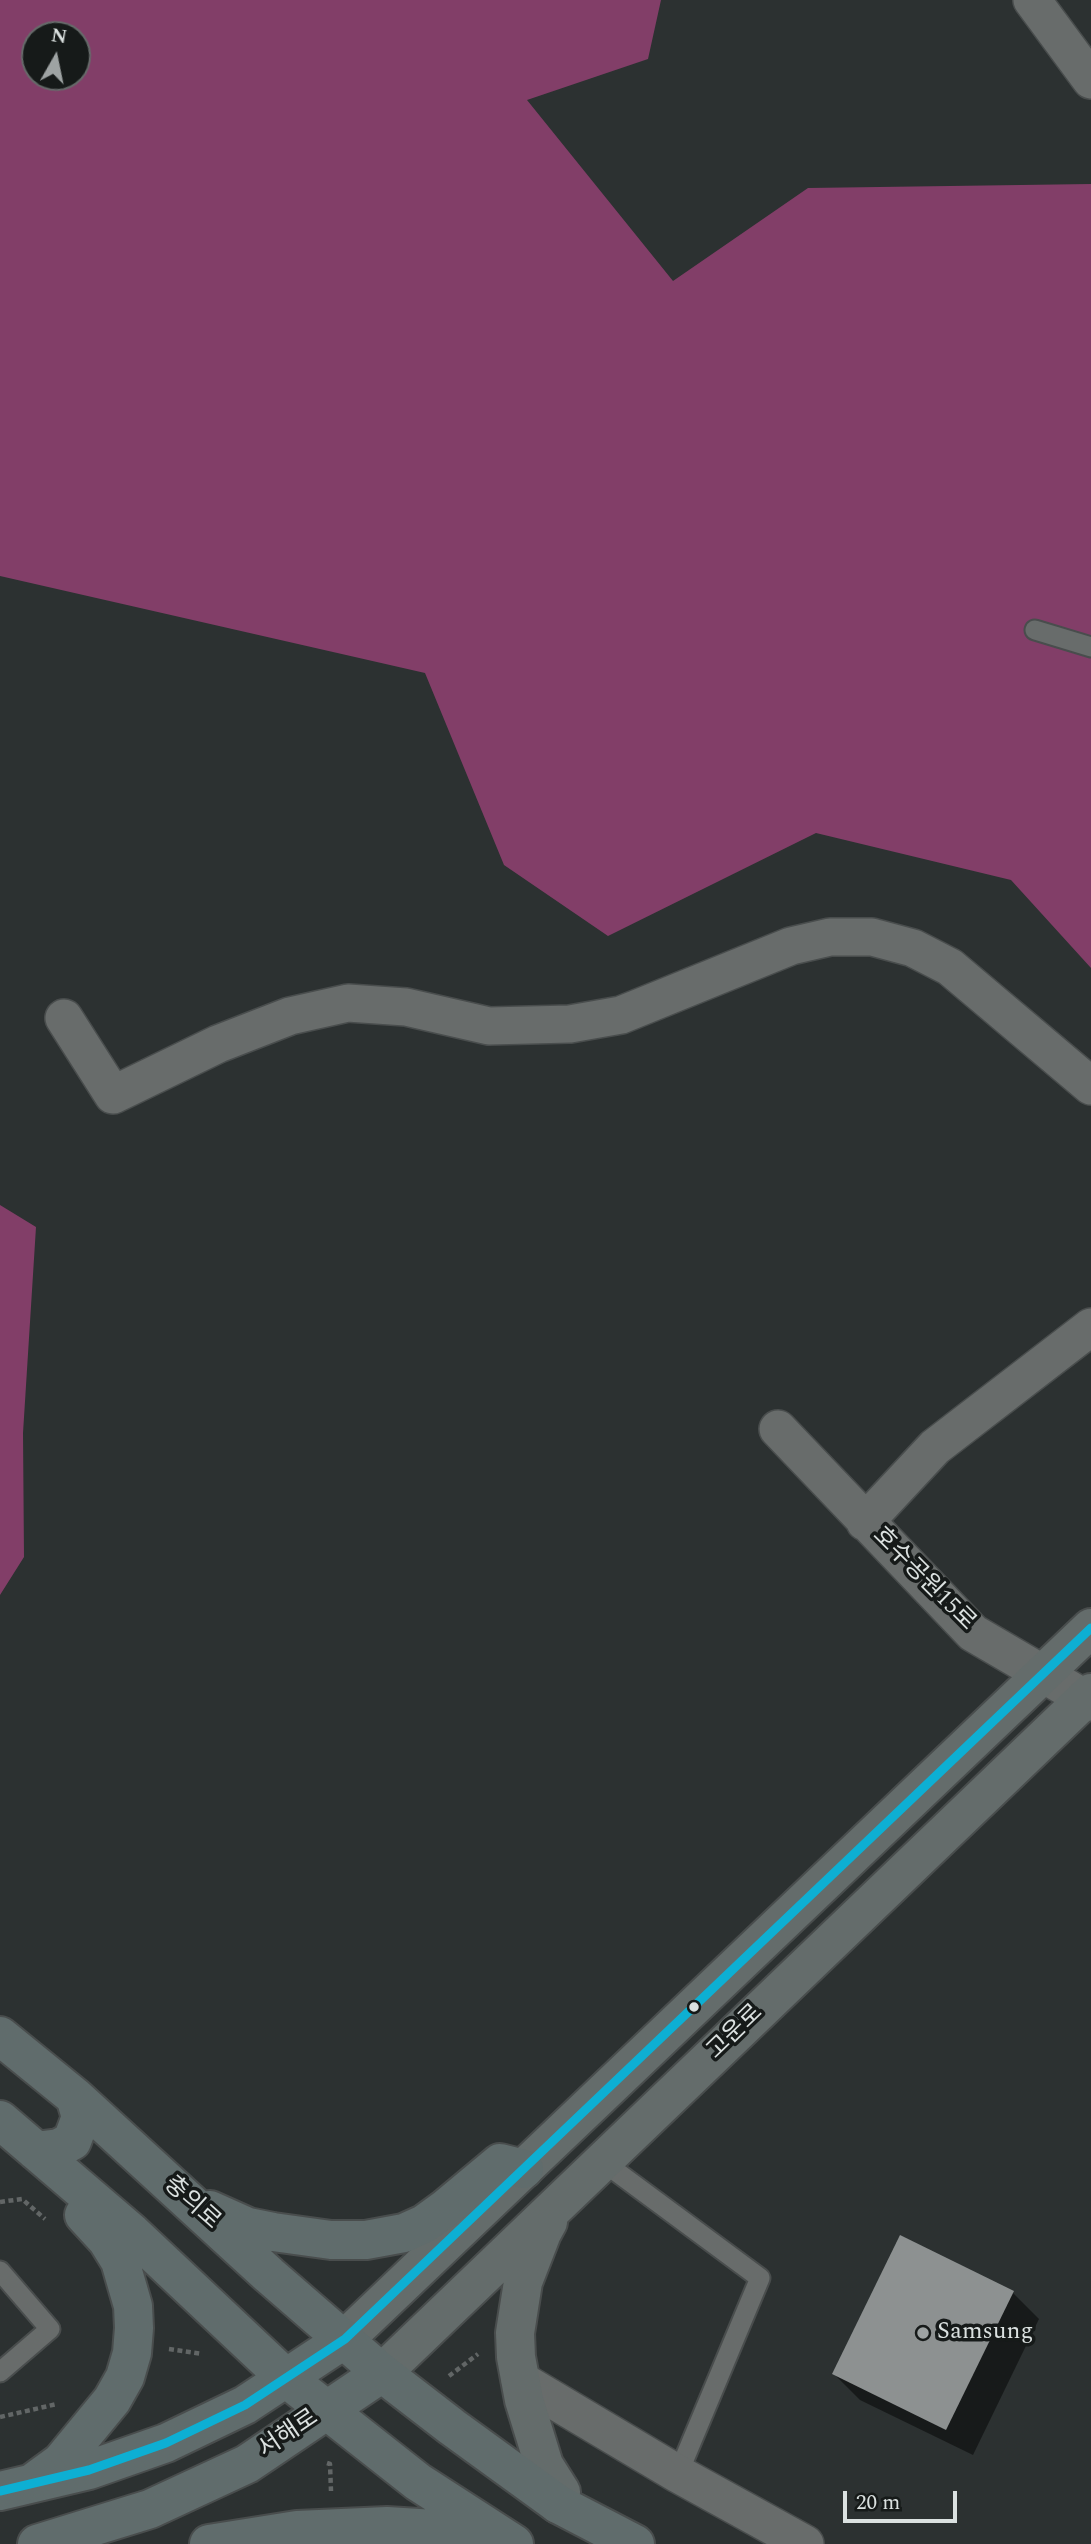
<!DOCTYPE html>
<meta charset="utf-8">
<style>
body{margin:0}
#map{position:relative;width:1091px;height:2544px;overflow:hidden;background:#2c3131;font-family:Spectral,serif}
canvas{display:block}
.north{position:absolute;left:21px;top:21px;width:70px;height:70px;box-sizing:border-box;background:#161a19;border:2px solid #656a69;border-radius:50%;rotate:9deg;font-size:19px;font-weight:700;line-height:28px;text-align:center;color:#dbe1e0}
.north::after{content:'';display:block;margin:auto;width:24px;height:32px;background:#9ea3a3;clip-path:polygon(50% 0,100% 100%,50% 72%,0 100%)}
.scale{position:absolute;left:843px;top:2491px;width:114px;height:32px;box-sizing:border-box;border:4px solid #dbe1e0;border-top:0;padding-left:9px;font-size:21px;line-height:24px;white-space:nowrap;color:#dbe1e0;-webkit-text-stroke:5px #161a19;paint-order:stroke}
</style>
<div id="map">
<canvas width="1091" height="2544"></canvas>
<div class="north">N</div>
<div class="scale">20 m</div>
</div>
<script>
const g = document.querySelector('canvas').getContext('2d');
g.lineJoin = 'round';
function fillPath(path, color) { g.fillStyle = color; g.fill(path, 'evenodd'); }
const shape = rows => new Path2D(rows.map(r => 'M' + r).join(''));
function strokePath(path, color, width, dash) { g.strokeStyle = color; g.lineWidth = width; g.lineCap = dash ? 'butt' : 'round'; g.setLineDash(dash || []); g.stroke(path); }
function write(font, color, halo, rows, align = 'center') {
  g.font = font + ' Spectral,"Noto Sans KR",serif'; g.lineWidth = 7; g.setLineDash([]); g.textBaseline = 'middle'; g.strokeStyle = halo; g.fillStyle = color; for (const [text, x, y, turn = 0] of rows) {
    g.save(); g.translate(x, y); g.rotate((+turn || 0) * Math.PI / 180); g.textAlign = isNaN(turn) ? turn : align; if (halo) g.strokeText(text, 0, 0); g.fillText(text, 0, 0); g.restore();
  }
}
fillPath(shape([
 [0,0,661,0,648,59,527,100,673,281,808,188,1091,184,1091,968,1011,880,816,833,608,936,504,865,425,673,0,576],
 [35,35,77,35,77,77,35,77],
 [0,1205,36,1227,23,1433,24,1557,0,1595]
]), '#823e68');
fillPath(shape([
 [901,2237,1013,2293,1039,2319,973,2455,860,2400,834,2374]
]), '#0007');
fillPath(shape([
 [900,2235,1014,2291,946,2430,832,2374]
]), '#8d9191');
const lane = shape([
 [1035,630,1091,647],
 [602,2161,760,2278,678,2474],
 [0,2271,50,2329,0,2372]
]);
const street = shape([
 [1032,0,1091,80],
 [64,1018,113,1095,218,1044,290,1016,348,1003,406,1007,489,1026,570,1024,621,1015,791,946,830,937,872,937,913,948,950,967,1091,1086],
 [778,1429,973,1633,1091,1702],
 [865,1522,935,1447,1091,1327],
 [520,2380,678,2474,805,2544]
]);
const secondary = shape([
 [548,2222,542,2233,523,2282,515,2333,516,2357,524,2400,544,2465,561,2492,558,2504],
 [345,2339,1091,1628],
 [382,2373,1091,1693]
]);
const primary = shape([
 [0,2036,75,2097,269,2275,382,2373,452,2427,558,2504,635,2544],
 [0,2120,132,2233,286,2378,418,2482,514,2544],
 [36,2151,59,2148,72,2141,81,2117,75,2097],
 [210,2210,248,2227,273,2232,331,2240,366,2240,404,2233,424,2224,446,2208,500,2163,524,2169],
 [35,2481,61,2462,112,2400,125,2377,132,2353,134,2328,133,2306,120,2261,107,2240,84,2215],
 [0,2491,89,2470,166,2443,245,2405,345,2339],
 [37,2544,150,2509,247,2464,382,2373],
 [209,2544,297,2530,387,2526,434,2529,495,2542]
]);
strokePath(lane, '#494d4d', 23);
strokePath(street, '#494d4d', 40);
strokePath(secondary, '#494d4d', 42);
strokePath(primary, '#494d4d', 42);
strokePath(shape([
 [0,2202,22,2199,45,2219],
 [169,2349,202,2354],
 [449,2376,478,2354],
 [0,2417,57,2404],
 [327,2463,330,2464,331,2491]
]), '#626666', 4.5, [5, 3.5]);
strokePath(lane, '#686c6b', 19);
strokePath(street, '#686c6b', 37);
strokePath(secondary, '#646c6b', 38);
strokePath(primary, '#606c6c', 38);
strokePath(shape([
 [0,2491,89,2470,166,2443,245,2405,345,2339,1091,1628]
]), '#0dafd3', 9);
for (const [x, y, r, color] of [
 [694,2007,6,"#dbe1e0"],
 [923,2333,7,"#9ea3a3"]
]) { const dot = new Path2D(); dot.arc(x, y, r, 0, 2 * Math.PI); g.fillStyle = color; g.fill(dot); strokePath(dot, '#161a19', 2.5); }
write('24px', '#dbe1e0', '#161a19', [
 ["호수공원15로",923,1580,45],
 ["고운로",736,2033,-44],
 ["충의로",191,2204,42],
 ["서해로",289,2435,-34]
]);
write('24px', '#dbe1e0', '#161a19', [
 ["Samsung",937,2333]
], 'left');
</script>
